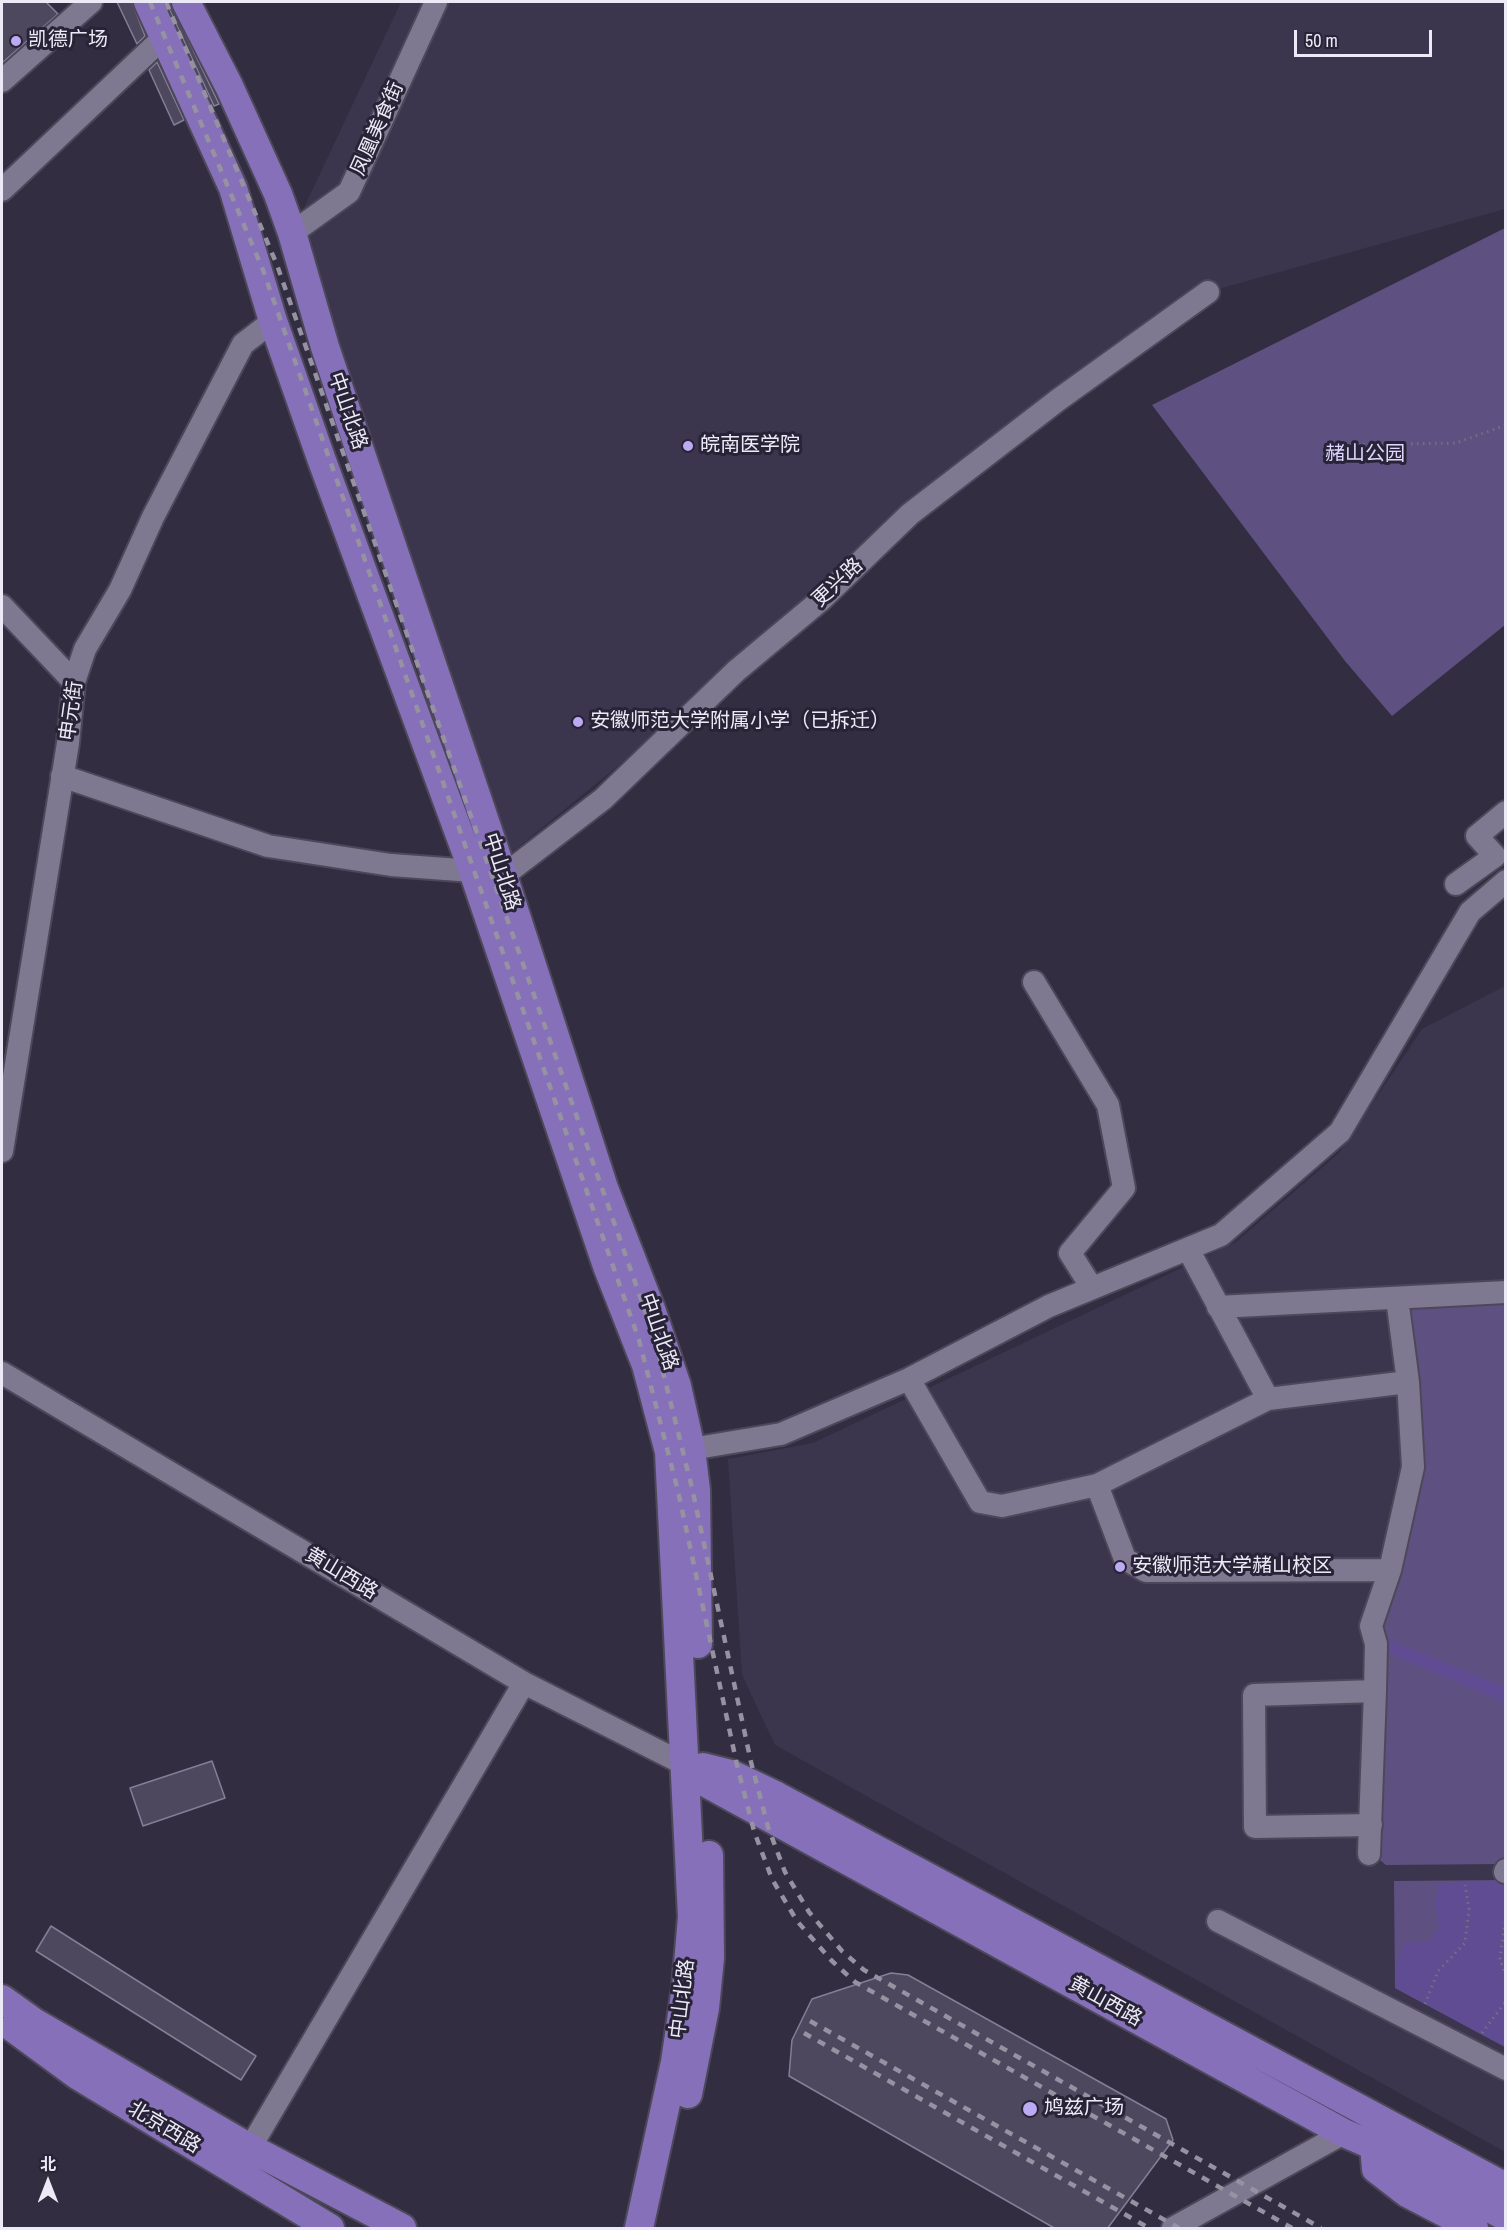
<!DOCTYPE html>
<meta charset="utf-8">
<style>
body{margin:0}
#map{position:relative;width:1507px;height:2230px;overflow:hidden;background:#322d41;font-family:"Archivo Narrow","Noto Sans SC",sans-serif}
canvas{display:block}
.frame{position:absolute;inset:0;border:3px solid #edeaf7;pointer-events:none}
.north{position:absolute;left:18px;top:2152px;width:60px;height:60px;-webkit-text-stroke:4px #282336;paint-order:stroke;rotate:0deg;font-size:16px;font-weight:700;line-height:24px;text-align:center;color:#edeaf7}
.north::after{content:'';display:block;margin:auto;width:21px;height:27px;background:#edeaf7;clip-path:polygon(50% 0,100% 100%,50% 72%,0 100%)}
.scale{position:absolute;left:1294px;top:30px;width:138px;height:27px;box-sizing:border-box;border:3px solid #edeaf7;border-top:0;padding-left:8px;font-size:18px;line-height:21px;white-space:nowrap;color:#edeaf7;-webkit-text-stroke:4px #282336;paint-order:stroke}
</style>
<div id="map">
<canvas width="1507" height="2230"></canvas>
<div class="frame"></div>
<div class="north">北</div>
<div class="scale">50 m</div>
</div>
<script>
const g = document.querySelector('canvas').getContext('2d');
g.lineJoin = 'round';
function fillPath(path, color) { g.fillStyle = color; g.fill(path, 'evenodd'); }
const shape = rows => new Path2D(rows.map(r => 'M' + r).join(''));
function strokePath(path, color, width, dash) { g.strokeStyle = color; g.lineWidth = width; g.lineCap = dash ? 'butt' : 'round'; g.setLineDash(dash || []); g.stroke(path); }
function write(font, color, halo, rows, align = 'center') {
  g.font = font + ' "Archivo Narrow","Noto Sans SC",sans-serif'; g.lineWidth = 6; g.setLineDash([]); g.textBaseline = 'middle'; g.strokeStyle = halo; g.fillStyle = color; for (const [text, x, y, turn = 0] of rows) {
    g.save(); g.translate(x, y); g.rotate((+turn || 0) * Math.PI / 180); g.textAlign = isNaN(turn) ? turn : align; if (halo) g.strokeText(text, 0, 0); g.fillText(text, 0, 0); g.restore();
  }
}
fillPath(shape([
 [401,2,1505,2,1505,209,1208,292,821,600,499,863,292,233],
 [1505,986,1505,2152,775,1745,742,1675,728,1459,813,1443,1236,1242,1340,1152,1422,1029]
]), '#3c354e');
fillPath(shape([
 [1505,228,1505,625,1392,716,1345,661,1152,405],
 [1505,1292,1506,1855,1502,1864,1386,1865,1374,1855,1376,1644,1413,1467,1397,1298],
 [1505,1880,1505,2047,1395,1988,1394,1881]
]), '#5e5181');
fillPath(shape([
 [1387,1639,1505,1687,1505,1703,1382,1650],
 [1501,1880,1505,1883,1505,2047,1395,1988,1395,1967,1404,1943,1429,1941,1439,1927,1435,1904,1438,1884]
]), '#604c92');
const building = shape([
 [2,2,46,2,58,14,2,63,2,2],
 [117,2,132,2,145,36,137,44,117,2],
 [166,2,170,2,219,104,214,106,166,2],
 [157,62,184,120,174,125,149,70,157,62],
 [212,1761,225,1798,143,1826,130,1788,212,1761],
 [51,1926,256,2056,241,2080,36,1951,51,1926],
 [891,1973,908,1975,1166,2119,1173,2140,1107,2229,1056,2229,789,2076,792,2040,812,1999,891,1973]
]);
fillPath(building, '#4d485d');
strokePath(building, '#847f97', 1.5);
const minor = shape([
 [2,81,91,2],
 [2,190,165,36],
 [292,233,349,192,436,2],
 [2,606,74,682],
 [62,776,268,846,391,865,473,871],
 [489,881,503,876,603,799,736,671,821,600,910,514,1058,400,1208,292],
 [1456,884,1495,856,1477,836,1506,812],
 [1034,982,1108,1105,1124,1188,1070,1253,1092,1288],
 [2,1151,68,743,74,682,85,649,120,590,153,517,243,344,273,321],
 [1188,1249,1268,1399],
 [1218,1307,1506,1292],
 [2,1373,524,1683,686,1765],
 [909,1379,980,1502,1002,1506,1097,1485,1125,1559,1146,1571,1390,1570],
 [691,1449,781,1434,909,1379,1049,1306,1221,1235,1340,1132,1470,912,1506,881],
 [1097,1485,1268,1399,1408,1382],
 [1371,1825,1255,1827,1254,1695,1375,1691],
 [1369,1854,1375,1691,1376,1644,1371,1626,1390,1570,1413,1467,1408,1382,1397,1298],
 [1505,1872,1506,1870],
 [1218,1921,1506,2069],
 [250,2148,524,1683],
 [1173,2228,1344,2133]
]);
const major = shape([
 [148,2,233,188,273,321,321,458,473,871,607,1266,646,1365,669,1452,692,1917,686,1987,675,2062,639,2228],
 [186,2,229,86,278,194,292,233,325,347,499,863,604,1188,651,1309,677,1386,691,1449,696,1490,698,1644],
 [686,1765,706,1783,1344,2133,1374,2146,1506,2217],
 [703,1767,731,1774,777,1796,1506,2187],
 [2,1999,34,2022,250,2148,402,2228],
 [13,2028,77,2075,330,2228],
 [688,2094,705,2008,710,1958,709,1855],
 [1374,2146,1376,2169,1407,2193,1474,2228]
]);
strokePath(minor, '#4d4859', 26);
strokePath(major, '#4d4859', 32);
strokePath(shape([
 [1339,445,1456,443,1506,425],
 [1506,1916,1500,1959,1506,1977],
 [1425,2004,1438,1971,1465,1943,1469,1909,1465,1885],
 [1482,2033,1506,2001]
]), '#747081', 3, [1.5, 4.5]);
strokePath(minor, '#7e7990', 22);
strokePath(major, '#8570b9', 28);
strokePath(shape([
 [150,2,263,270,639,1340,678,1491,737,1765,754,1831,772,1879,797,1921,832,1961,855,1982,1292,2228],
 [166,2,277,265,654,1336,692,1488,751,1762,768,1827,785,1872,809,1912,842,1951,864,1970,1321,2228],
 [810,2021,1179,2228],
 [804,2033,1149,2228]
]), '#9692a2', 4.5, [8, 8]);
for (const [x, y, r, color] of [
 [16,41,6,"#bcaaf5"],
 [688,446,6,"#bcaaf5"],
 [578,722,6,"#bcaaf5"],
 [1120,1567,6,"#bcaaf5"],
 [1030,2109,8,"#bcaaf5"]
]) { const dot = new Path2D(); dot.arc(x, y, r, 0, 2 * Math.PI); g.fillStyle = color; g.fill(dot); strokePath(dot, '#282336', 2); }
write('20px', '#edeaf7', '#282336', [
 ["凯德广场",28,41],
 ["皖南医学院",700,446],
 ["安徽师范大学附属小学（已拆迁）",590,722],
 ["安徽师范大学赭山校区",1132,1567],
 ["鸠兹广场",1044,2109]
], 'left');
write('20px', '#edeaf7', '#282336', [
 ["凤凰美食街",378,129,-66],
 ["中山北路",347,411,71],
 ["更兴路",838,583,-43],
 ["申元街",72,711,-82],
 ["中山北路",501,872,72],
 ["中山北路",658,1332,71],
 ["黄山西路",341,1574,31],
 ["中山北路",683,1999,-83],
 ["黄山西路",1105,2002,29],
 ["北京西路",164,2128,31]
]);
write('20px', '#dfd6ff', '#282336', [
 ["赭山公园",1365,455]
]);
</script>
